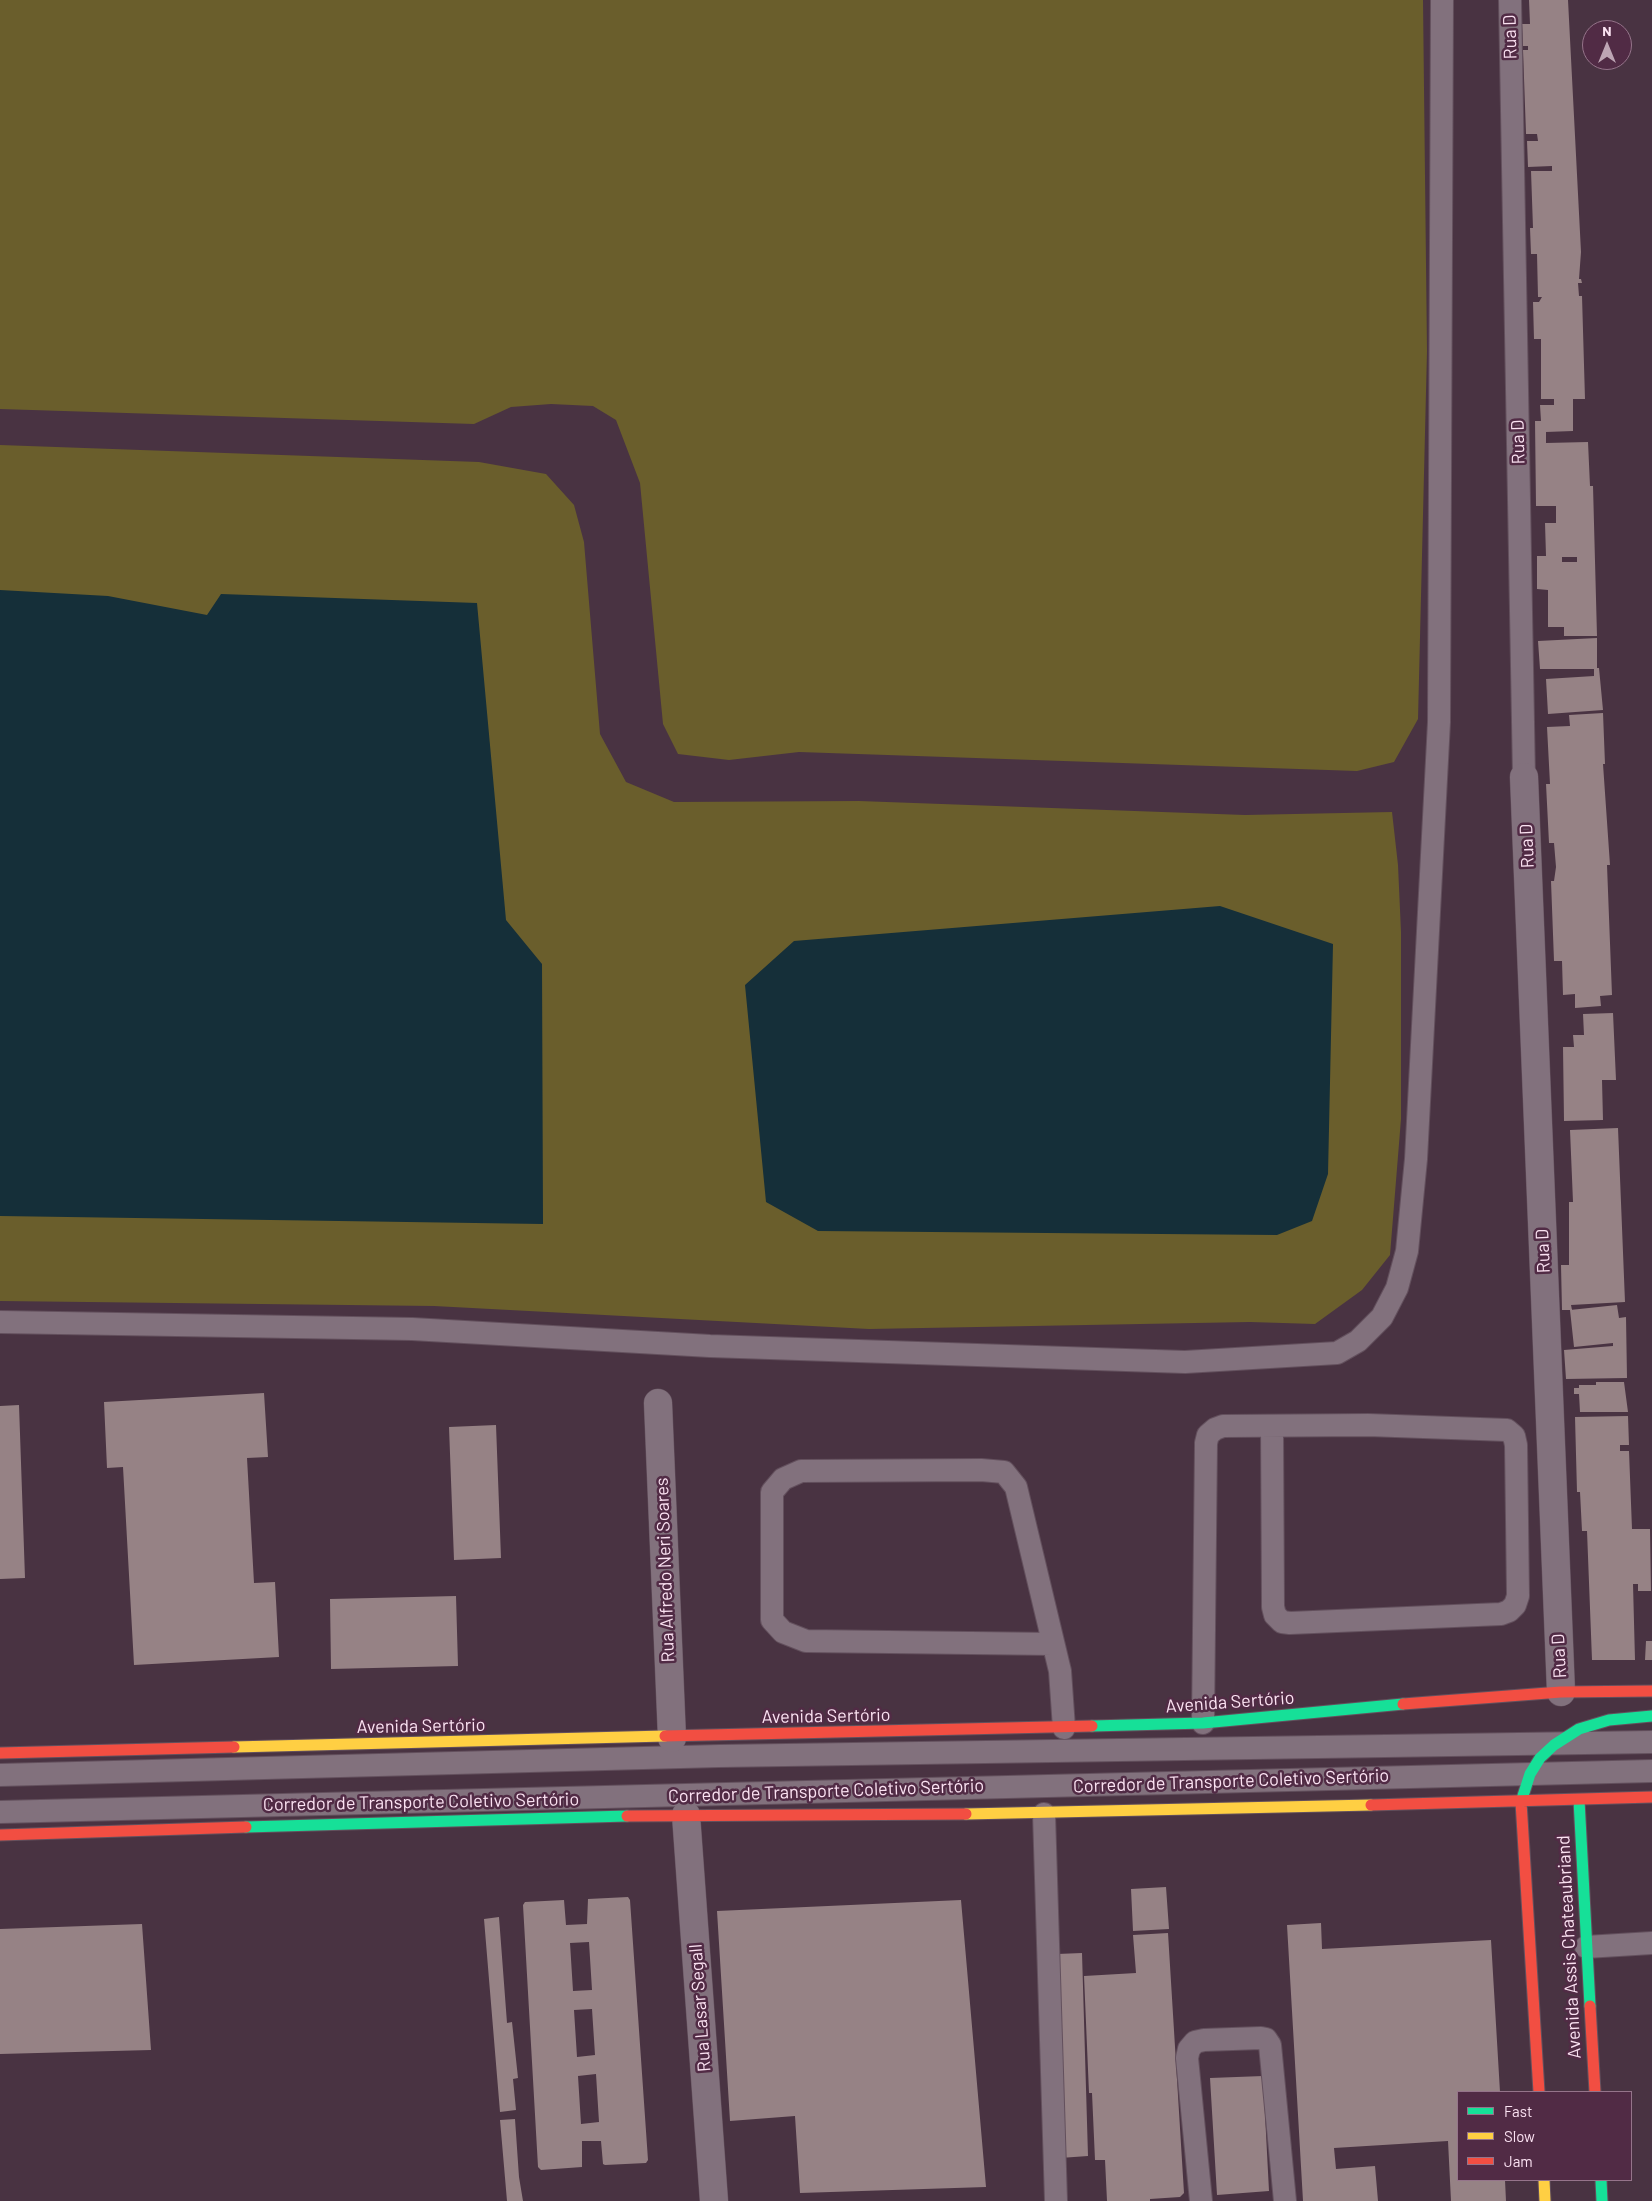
<!DOCTYPE html>
<meta charset="utf-8">
<style>
body{margin:0}
#map{position:relative;width:1652px;height:2201px;overflow:hidden;background:#493342;font-family:Barlow,sans-serif}
canvas{display:block}
.legend{position:absolute;left:1457px;top:2091px;width:175px;height:90px;box-sizing:border-box;background:#512b45;border:1px solid #95748a;margin:0;padding:6px 9px;list-style:none;font-size:15px;color:#fbe2f2}
.legend li{display:flex;align-items:center;gap:10px;height:25px}
.legend b{width:25px;border:1px solid #95748a}
.north{position:absolute;left:1582px;top:20px;width:50px;height:50px;box-sizing:border-box;background:#512b45;border:1px solid #95748a;border-radius:50%;rotate:0deg;font-size:14px;font-weight:700;line-height:20px;text-align:center;color:#fbe2f2}
.north::after{content:'';display:block;margin:auto;width:18px;height:22px;background:#bda5b4;clip-path:polygon(50% 0,100% 100%,50% 72%,0 100%)}
</style>
<div id="map">
<canvas width="1652" height="2201"></canvas>
<ul class="legend">
<li><b style="height:6px;background:#16e098"></b>Fast</li>
<li><b style="height:6px;background:#ffcf43"></b>Slow</li>
<li><b style="height:6px;background:#f24e42"></b>Jam</li>
</ul>
<div class="north">N</div>
</div>
<script>
const g = document.querySelector('canvas').getContext('2d');
g.lineJoin = 'round';
function fillPath(path, color) { g.fillStyle = color; g.fill(path, 'evenodd'); }
const shape = rows => new Path2D(rows.map(r => 'M' + r).join(''));
function strokePath(path, color, width, dash) { g.strokeStyle = color; g.lineWidth = width; g.lineCap = dash ? 'butt' : 'round'; g.setLineDash(dash || []); g.stroke(path); }
function write(font, color, halo, rows, align = 'center') {
  g.font = font + ' Barlow,sans-serif'; g.lineWidth = 5; g.setLineDash([]); g.textBaseline = 'middle'; g.strokeStyle = halo; g.fillStyle = color; for (const [text, x, y, turn = 0] of rows) {
    g.save(); g.translate(x, y); g.rotate((+turn || 0) * Math.PI / 180); g.textAlign = isNaN(turn) ? turn : align; if (halo) g.strokeText(text, 0, 0); g.fillText(text, 0, 0); g.restore();
  }
}
fillPath(shape([
 [0,0,1423,0,1427,351,1418,719,1394,762,1357,771,799,752,729,760,678,754,663,724,640,483,616,420,593,406,551,404,511,407,474,424,0,409],
 [0,445,479,462,546,474,574,505,584,542,600,734,626,782,674,802,859,801,1245,815,1392,812,1398,865,1401,932,1401,1119,1390,1255,1362,1290,1315,1324,1250,1322,869,1329,434,1306,0,1301]
]), '#6a5e2c');
fillPath(shape([
 [0,590,108,596,207,615,221,594,477,603,506,920,542,964,543,1224,0,1216],
 [1220,906,1333,944,1328,1174,1312,1221,1277,1235,818,1231,766,1202,745,985,794,941]
]), '#152f39');
fillPath(shape([
 [1529,0,1568,0,1581,252,1579,279,1581,279,1582,283,1578,283,1579,296,1582,296,1585,399,1573,399,1573,431,1546,432,1546,443,1588,442,1590,486,1593,486,1597,636,1564,636,1564,627,1548,627,1548,590,1537,589,1537,556,1546,556,1545,523,1556,523,1556,506,1536,506,1535,421,1541,421,1540,405,1554,405,1554,399,1541,399,1541,339,1534,339,1533,302,1539,302,1542,297,1538,297,1537,254,1531,254,1530,228,1533,228,1531,171,1552,171,1552,166,1528,167,1527,141,1538,141,1537,134,1526,134,1523,50,1528,50,1528,46,1523,46,1522,24,1530,24],
 [1562,557,1577,557,1577,562,1562,562],
 [1597,638,1597,668,1599,668,1603,710,1548,714,1546,679,1594,676,1594,669,1540,669,1538,641],
 [1603,713,1605,764,1603,764,1610,865,1607,865,1612,995,1600,996,1601,1006,1575,1008,1575,994,1563,995,1562,961,1554,961,1551,881,1554,881,1556,867,1554,843,1549,843,1546,784,1550,784,1547,727,1570,726,1569,715],
 [1613,1013,1616,1080,1602,1080,1603,1120,1564,1121,1563,1047,1574,1047,1573,1035,1584,1035,1583,1014],
 [1618,1128,1625,1302,1571,1305,1572,1310,1562,1310,1561,1265,1569,1265,1569,1202,1573,1202,1570,1130],
 [1617,1305,1619,1318,1626,1317,1627,1378,1566,1379,1564,1350,1613,1346,1613,1343,1574,1347,1570,1310],
 [1596,1382,1624,1382,1628,1412,1580,1412,1579,1394,1574,1394,1574,1388,1579,1388,1579,1385,1596,1385],
 [264,1393,268,1457,247,1458,254,1583,275,1582,279,1657,134,1665,123,1467,107,1468,104,1402],
 [19,1405,25,1578,0,1579,0,1406],
 [1628,1416,1629,1445,1620,1445,1620,1451,1629,1451,1632,1529,1650,1529,1651,1591,1638,1591,1638,1584,1633,1584,1635,1660,1592,1660,1587,1531,1582,1531,1580,1492,1577,1492,1575,1417],
 [496,1425,501,1558,454,1560,449,1427],
 [456,1596,458,1666,331,1669,330,1599],
 [1646,1641,1652,1641,1652,1660,1645,1660],
 [1166,1887,1169,1929,1133,1931,1131,1889],
 [628,1897,630,1900,648,2160,646,2163,605,2165,603,2164,601,2141,582,2141,582,2167,541,2170,538,2167,523,1905,525,1902,564,1900,566,1925,587,1924,588,1899],
 [589,1942,592,1990,573,1991,570,1943],
 [592,2009,595,2055,577,2057,574,2010],
 [596,2074,599,2122,581,2124,578,2076],
 [961,1900,986,2187,800,2193,795,2116,730,2121,717,1911],
 [499,1917,507,2023,512,2022,518,2078,513,2079,516,2110,500,2112,484,1919],
 [1321,1923,1322,1949,1491,1940,1500,2092,1458,2092,1458,2180,1505,2180,1506,2201,1451,2201,1448,2141,1334,2148,1336,2169,1375,2166,1378,2201,1303,2201,1287,1925],
 [142,1924,151,2050,0,2054,0,1929],
 [1168,1933,1184,2193,1180,2197,1150,2199,1150,2201,1107,2201,1105,2160,1095,2160,1092,2093,1089,2093,1084,1976,1136,1973,1133,1935],
 [1082,1953,1088,2156,1060,2158,1057,1954],
 [1263,2076,1269,2191,1217,2195,1210,2078],
 [515,2119,519,2177,523,2201,507,2201,500,2120]
]), '#968285');
const lane = shape([
 [1510,0,1524,777],
 [0,1322,412,1329,710,1346,1185,1362,1337,1353,1358,1341,1382,1317,1397,1288,1407,1251,1416,1159,1439,722,1442,0],
 [1053,1644,806,1641,783,1632,772,1620,772,1492,783,1479,801,1471,981,1470,1004,1472,1016,1487,1060,1671,1064,1728],
 [1203,1723,1206,1443,1208,1435,1215,1429,1223,1426,1368,1425,1507,1430,1514,1436,1516,1445,1518,1596,1515,1605,1509,1611,1501,1614,1290,1623,1282,1622,1275,1615,1273,1607,1272,1426],
 [0,1775,719,1756,1652,1742],
 [0,1812,1652,1771],
 [1044,1814,1056,2201],
 [1586,1947,1652,1943],
 [1201,2201,1187,2058,1189,2049,1195,2042,1204,2040,1261,2038,1266,2039,1270,2045,1285,2201]
]);
const street = shape([
 [1524,777,1561,1692],
 [658,1403,672,1738],
 [686,1815,714,2201]
]);
const fast = shape([
 [1092,1726,1203,1723,1403,1704],
 [1579,1800,1590,2006],
 [1521,1802,1530,1774,1540,1758,1554,1745,1579,1729,1609,1720,1652,1716],
 [246,1827,627,1816],
 [1601,2180,1602,2201]
]);
const slow = shape([
 [234,1747,665,1736],
 [966,1814,1371,1805],
 [1544,2180,1545,2201]
]);
const jam = shape([
 [1403,1704,1561,1692,1652,1691],
 [665,1736,1092,1726],
 [0,1753,234,1747],
 [1521,1802,1539,2092],
 [1371,1805,1652,1797],
 [627,1816,966,1814],
 [0,1835,246,1827],
 [1590,2006,1595,2092]
]);
strokePath(lane, '#63505d', 24);
strokePath(street, '#63505d', 29);
strokePath(fast, '#63505d', 13);
strokePath(slow, '#63505d', 13);
strokePath(jam, '#63505d', 13);
strokePath(lane, '#82717d', 22);
strokePath(street, '#82717d', 28);
strokePath(fast, '#16e098', 11);
strokePath(slow, '#ffcf43', 11);
strokePath(jam, '#f24e42', 11);
write('18px', '#fbe2f2', '#512b45', [
 ["Rua D",1510,37,-91],
 ["Rua D",1518,442,-91],
 ["Rua D",1527,846,-92],
 ["Rua D",1543,1251,-92],
 ["Rua Alfredo Neri Soares",665,1570,-92],
 ["Rua D",1559,1656,-93],
 ["Avenida Sertório",1230,1702,-4],
 ["Avenida Sertório",826,1716,-1],
 ["Avenida Sertório",421,1726,-1],
 ["Corredor de Transporte Coletivo Sertório",1231,1781,-2],
 ["Corredor de Transporte Coletivo Sertório",826,1791,-2],
 ["Corredor de Transporte Coletivo Sertório",421,1802,-1],
 ["Avenida Assis Chateaubriand",1569,1947,-93],
 ["Rua Lasar Segall",700,2008,-94]
]);
</script>
